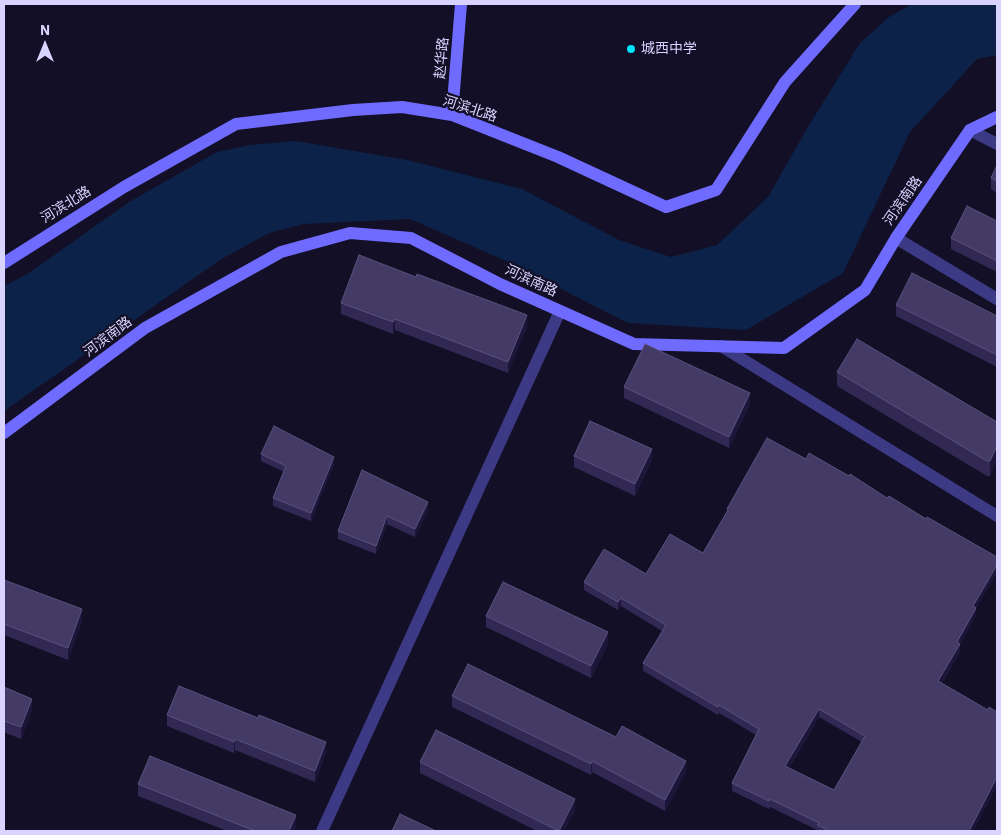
<!DOCTYPE html>
<meta charset="utf-8">
<style>
body{margin:0}
#map{position:relative;width:1001px;height:835px;overflow:hidden;background:#130f26;font-family:"IBM Plex Sans",sans-serif}
canvas{display:block}
.frame{position:absolute;inset:0;border:5px solid #d9d4ff;pointer-events:none}
.north{position:absolute;left:20px;top:20px;width:50px;height:50px;-webkit-text-stroke:4px #130f26;paint-order:stroke;rotate:0deg;font-size:14px;font-weight:700;line-height:20px;text-align:center;color:#d9d4ff}
.north::after{content:'';display:block;margin:auto;width:18px;height:22px;background:#d9d4ff;clip-path:polygon(50% 0,100% 100%,50% 72%,0 100%)}
</style>
<div id="map">
<canvas width="1001" height="835"></canvas>
<div class="frame"></div>
<div class="north">N</div>
</div>
<script>
const g = document.querySelector('canvas').getContext('2d');
g.lineJoin = 'round';
function fillPath(path, color) { g.fillStyle = color; g.fill(path, 'evenodd'); }
const shape = rows => new Path2D(rows.map(r => 'M' + r).join(''));
function strokePath(path, color, width, dash) { g.strokeStyle = color; g.lineWidth = width; g.lineCap = dash ? 'butt' : 'round'; g.setLineDash(dash || []); g.stroke(path); }
function write(font, color, halo, rows, align = 'center') {
  g.font = font + ' "IBM Plex Sans","Noto Sans SC",sans-serif'; g.lineWidth = 4.5; g.setLineDash([]); g.textBaseline = 'middle'; g.strokeStyle = halo; g.fillStyle = color; for (const [text, x, y, turn = 0] of rows) {
    g.save(); g.translate(x, y); g.rotate((+turn || 0) * Math.PI / 180); g.textAlign = isNaN(turn) ? turn : align; if (halo) g.strokeText(text, 0, 0); g.fillText(text, 0, 0); g.restore();
  }
}
fillPath(shape([
 [912,4,997,4,997,55,977,59,910,132,843,273,746,330,628,323,508,262,410,219,304,224,269,233,220,260,4,411,4,286,29,273,129,202,217,152,250,145,296,141,407,160,522,189,619,240,671,257,717,245,768,197,809,125,860,43,889,17]
]), '#0c2248');
strokePath(shape([
 [970,130,997,144],
 [896,238,997,299],
 [721,346,997,516],
 [322,831,560,311]
]), '#3d3a85', 12);
strokePath(shape([
 [452,115,461,4],
 [4,263,124,187,236,124,353,110,402,107,452,115,558,157,666,207,716,190,785,82,855,4],
 [4,433,145,328,281,252,350,233,411,238,500,284,634,344,784,348,865,290,896,238,970,130,997,117]
]), '#6f6bff', 12);
fillPath(shape([
 [997,165,997,193,991,189,991,178],
 [997,221,997,272,951,249,951,238],
 [341,303,527,326,508,373,395,330,393,334,341,314],
 [896,305,997,316,997,367,896,316],
 [837,372,997,422,997,460,990,476,987,476,837,386],
 [624,387,750,404,729,448,624,398],
 [261,454,334,464,311,521,273,506,273,498,284,472,261,461],
 [574,456,652,460,635,496,574,467],
 [362,470,428,510,415,537,387,524,376,554,338,539,338,531],
 [727,509,976,609,976,615,960,644,960,652,942,683,997,785,973,831,817,831,817,830,770,807,769,809,732,791,732,783,756,735,719,713,718,715,643,671,643,663,662,631,621,606,618,610,584,590,584,582,646,574,703,553,727,514],
 [819,717,862,742,834,790,789,768],
 [4,580,82,621,68,660,4,635],
 [486,616,608,644,591,678,486,627],
 [4,687,32,710,21,739,4,732],
 [452,696,686,772,665,811,592,772,591,775,452,707],
 [167,715,326,753,315,782,235,750,234,753,167,726],
 [420,762,575,810,564,831,537,831,420,773],
 [138,784,296,826,294,831,227,831,138,796]
]), '#312854');
fillPath(shape([
 [527,315,527,326,508,373,508,362],
 [395,319,395,330,393,334,393,322],
 [750,393,750,404,729,448,729,437],
 [997,446,997,460,990,476,990,461],
 [652,449,652,460,635,496,635,484],
 [334,457,334,464,311,521,311,513],
 [428,502,428,510,415,537,415,529],
 [387,516,387,524,376,554,376,546],
 [997,565,997,573,976,609,976,615,960,644,960,652,938,689,938,681,957,642,973,606],
 [621,598,621,606,618,610,618,602],
 [82,609,82,621,68,660,68,648],
 [608,632,608,644,591,678,591,666],
 [32,699,32,710,21,739,21,727],
 [819,709,819,717,785,774,785,766],
 [235,739,235,750,234,753,234,742],
 [326,742,326,753,315,782,315,771],
 [592,761,592,772,591,775,591,764],
 [686,761,686,772,665,811,665,800],
 [997,777,997,785,973,831,969,831],
 [575,799,575,810,564,831,559,831],
 [296,815,296,826,294,831,289,831]
]), '#1d163a');
const building = shape([
 [997,165,997,181,991,178,997,165],
 [967,206,997,221,997,261,951,238,967,206],
 [359,255,416,277,417,274,527,315,508,362,395,319,393,322,341,303,359,255],
 [912,273,997,316,997,355,896,305,912,273],
 [857,339,997,422,997,446,990,461,987,461,837,372,857,339],
 [645,344,750,393,729,437,624,387,645,344],
 [590,421,652,449,635,484,574,456,590,421],
 [274,426,334,457,311,513,273,498,286,466,261,454,274,426],
 [767,438,806,459,809,453,849,476,850,474,887,498,889,496,926,519,927,517,997,557,997,565,973,606,976,608,957,642,960,644,938,681,988,710,989,707,997,712,997,777,969,831,830,831,817,825,819,823,770,799,769,801,732,783,759,729,719,705,718,707,643,663,666,625,621,598,618,602,584,582,604,549,646,574,670,534,703,553,728,510,727,509,767,438],
 [819,709,865,736,834,790,785,766,819,709],
 [362,470,428,502,415,529,387,516,376,546,338,531,362,470],
 [4,580,82,609,68,648,4,624,4,580],
 [503,582,608,632,591,666,486,616,503,582],
 [468,664,616,737,622,726,686,761,665,800,592,761,591,764,452,696,468,664],
 [179,686,258,718,259,715,326,742,315,771,235,739,234,742,167,715,179,686],
 [4,687,32,699,21,727,4,721,4,687],
 [436,730,575,799,559,831,420,762,436,730],
 [150,756,296,815,289,831,255,831,138,784,150,756],
 [400,814,436,831,392,831,400,814]
]);
fillPath(building, '#433a66');
strokePath(building, '#5a527e', 1);
for (const [x, y, r, color] of [
 [631,49,5,"#00e5ff"]
]) { const dot = new Path2D(); dot.arc(x, y, r, 0, 2 * Math.PI); g.fillStyle = color; g.fill(dot); strokePath(dot, '#130f26', 2); }
write('14px', '#d9d4ff', '#130f26', [
 ["城西中学",641,49]
], 'left');
write('14px', '#d9d4ff', '#130f26', [
 ["赵华路",442,58,-85],
 ["河滨北路",470,109,18],
 ["河滨南路",903,201,-55],
 ["河滨北路",66,205,-32],
 ["河滨南路",531,281,25],
 ["河滨南路",108,337,-37]
]);
</script>
